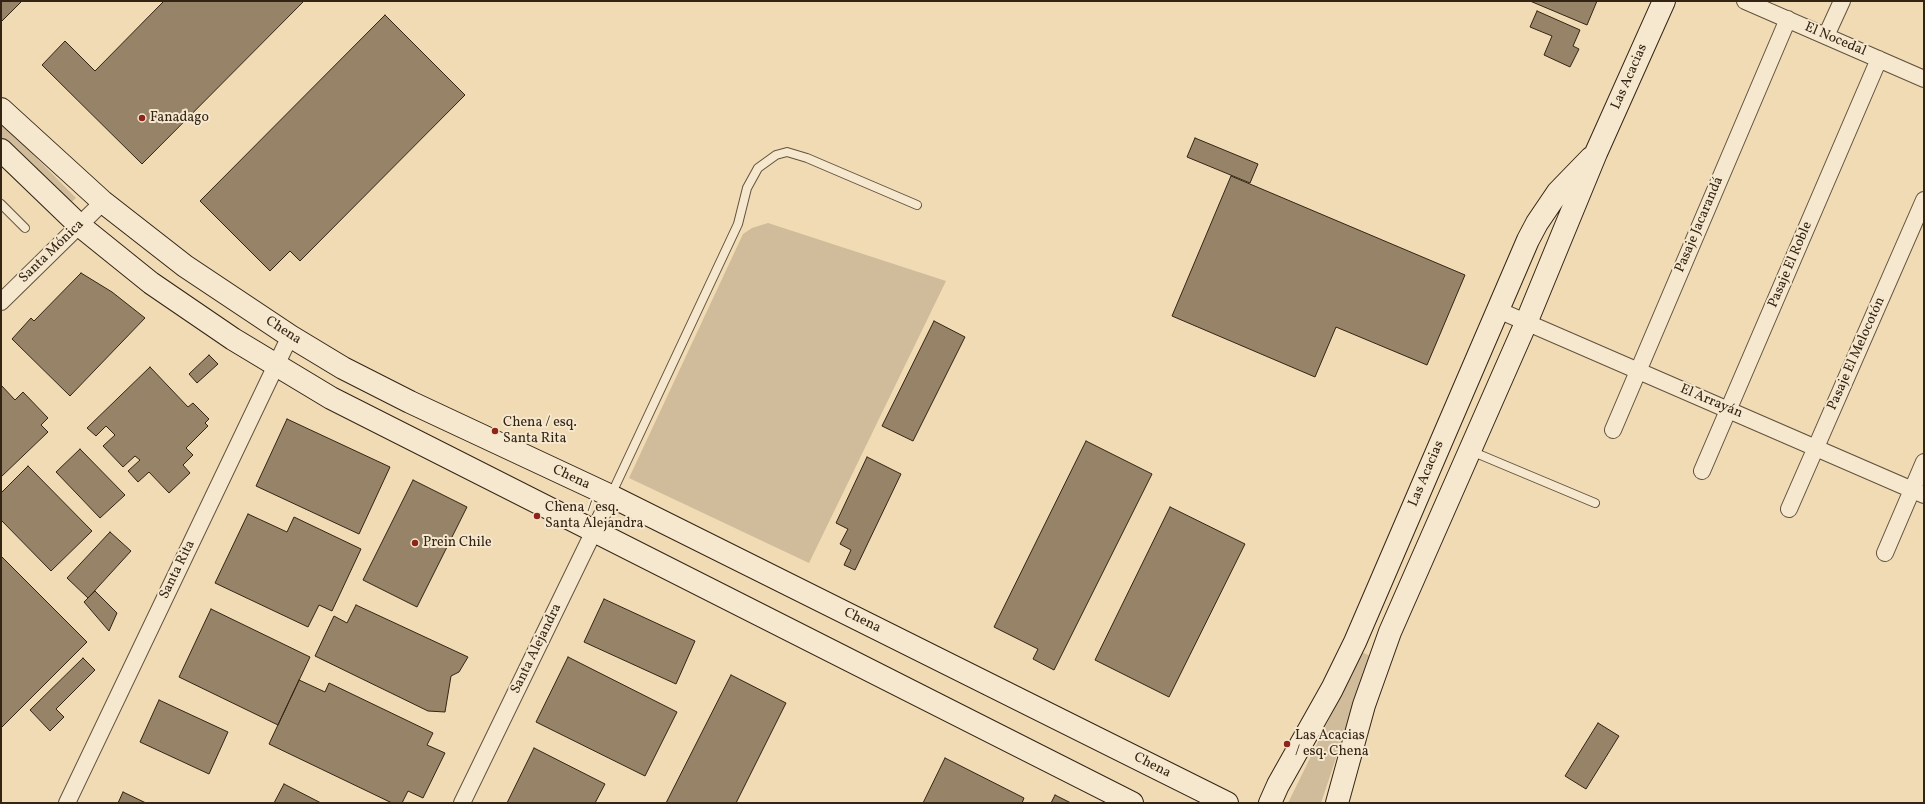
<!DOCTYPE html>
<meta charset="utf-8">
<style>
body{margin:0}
#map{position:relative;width:1925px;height:804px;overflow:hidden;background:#f0dbb5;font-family:Vollkorn,serif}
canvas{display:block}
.frame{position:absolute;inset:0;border:2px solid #342414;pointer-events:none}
</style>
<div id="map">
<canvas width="1925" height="804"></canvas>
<div class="frame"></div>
</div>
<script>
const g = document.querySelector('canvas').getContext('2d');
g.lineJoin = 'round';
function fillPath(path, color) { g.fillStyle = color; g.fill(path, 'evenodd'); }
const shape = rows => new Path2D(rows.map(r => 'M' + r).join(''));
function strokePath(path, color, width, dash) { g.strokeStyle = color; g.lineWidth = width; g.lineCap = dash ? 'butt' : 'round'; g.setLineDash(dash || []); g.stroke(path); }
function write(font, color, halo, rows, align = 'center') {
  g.font = font + ' Vollkorn,serif'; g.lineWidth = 4; g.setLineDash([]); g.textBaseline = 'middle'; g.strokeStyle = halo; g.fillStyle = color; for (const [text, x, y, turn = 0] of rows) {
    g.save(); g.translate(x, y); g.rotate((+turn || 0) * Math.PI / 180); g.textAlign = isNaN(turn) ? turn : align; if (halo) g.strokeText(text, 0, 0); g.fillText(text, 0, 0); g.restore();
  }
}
fillPath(shape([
 [1,122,76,198,67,206,1,140],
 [768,223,946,281,809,563,629,478,743,234,752,228],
 [1362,652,1370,656,1321,803,1288,803]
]), '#d0bc9a');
const building = shape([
 [1,1,22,1,1,22,1,1],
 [164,1,304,1,142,164,42,65,65,41,95,71,164,1],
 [1530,1,1597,1,1587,25,1530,1],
 [1537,11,1580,30,1573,46,1579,49,1570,67,1544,55,1552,36,1530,27,1537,11],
 [385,15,465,95,300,261,290,251,270,271,200,201,385,15],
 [1195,138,1258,164,1250,183,1187,157,1195,138],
 [1231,176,1465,275,1427,365,1336,327,1315,377,1172,316,1231,176],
 [81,273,112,292,145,318,70,396,12,339,31,318,34,321,81,273],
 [934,321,965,337,913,441,882,426,934,321],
 [209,355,218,364,197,383,189,374,209,355],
 [150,367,188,407,193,403,209,419,205,423,208,426,186,448,193,455,183,465,190,473,169,493,149,472,138,482,128,471,140,460,135,456,123,467,103,446,115,435,106,426,96,436,87,428,150,367],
 [1,385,15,400,23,392,48,418,41,425,48,432,1,477,1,385],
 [287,419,390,467,359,534,256,486,287,419],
 [1086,441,1152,474,1054,670,1033,659,1038,649,994,627,1086,441],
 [80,449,125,495,100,518,56,472,80,449],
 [867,457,901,474,855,570,844,565,851,550,840,544,848,529,836,523,867,457],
 [28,466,92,531,51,571,1,520,1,493,28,466],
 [413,480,467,507,417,607,363,580,413,480],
 [1170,507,1245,544,1169,697,1095,660,1170,507],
 [248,514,287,532,294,517,361,549,332,611,319,605,308,627,215,583,248,514],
 [110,532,131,551,88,598,67,578,110,532],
 [1,556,87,642,1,728,1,556],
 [95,591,117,613,109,631,84,602,95,591],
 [604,599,695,641,676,684,584,642,604,599],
 [356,605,468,657,459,672,451,676,445,712,428,711,315,656,334,616,347,623,356,605],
 [211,609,310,657,278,725,179,677,211,609],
 [568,657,677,712,645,776,536,722,568,657],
 [83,658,95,670,56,709,64,717,50,731,30,710,83,658],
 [731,675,786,703,736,803,666,803,731,675],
 [299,680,325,692,329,683,433,733,427,745,445,753,423,798,408,791,402,803,392,803,269,744,299,680],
 [159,700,228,732,209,774,140,742,159,700],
 [1598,723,1619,736,1586,789,1565,776,1598,723],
 [534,748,605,784,595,803,507,803,534,748],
 [945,758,1024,798,1022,803,923,803,945,758],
 [284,784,321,803,274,803,284,784],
 [123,792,146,803,118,803,123,792],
 [1055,795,1071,803,1051,803,1055,795]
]);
fillPath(building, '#968368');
strokePath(building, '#342414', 1);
const lane = shape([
 [1,204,25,228],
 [1471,451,1595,503],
 [611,495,738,224,747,188,758,168,776,155,787,152,807,158,917,205]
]);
const street = shape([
 [1745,1,1924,79],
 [1826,36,1842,1],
 [1,302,103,202],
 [1498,310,1924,495],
 [1613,430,1788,19],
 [1702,471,1879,59],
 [1789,509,1924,200],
 [1885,553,1924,462],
 [67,803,290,336],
 [462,803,611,496]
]);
const secondary = shape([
 [1,109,103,202,185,266,290,336,343,368,410,402,611,496,1227,803],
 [1,150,79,225,151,283,233,339,331,398,1132,803],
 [1270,803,1278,785,1332,689,1355,642,1528,240,1537,223,1558,192,1591,158],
 [1337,803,1364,705,1390,632,1526,323,1596,153,1664,1]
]);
strokePath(lane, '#63523c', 10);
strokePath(street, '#63523c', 18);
strokePath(secondary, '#342414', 24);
strokePath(lane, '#f5e8cf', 8);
strokePath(street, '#f5e8cf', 16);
strokePath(secondary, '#f5e8cf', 22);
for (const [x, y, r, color] of [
 [142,118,4,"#8f2418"],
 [495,431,4,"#8f2418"],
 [537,516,4,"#8f2418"],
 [415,543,4,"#8f2418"],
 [1287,744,4,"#8f2418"]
]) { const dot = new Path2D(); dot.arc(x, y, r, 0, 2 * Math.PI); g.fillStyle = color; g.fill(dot); strokePath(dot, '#f5e8cf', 1.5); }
write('14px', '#342414', '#f5e8cf', [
 ["El Nocedal",1835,40,23],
 ["Las Acacias",1630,77,-66],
 ["Pasaje Jacarandá",1700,225,-67],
 ["Santa Mónica",52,252,-44],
 ["Pasaje El Roble",1791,265,-67],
 ["Chena",283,331,33],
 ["Pasaje El Melocotón",1857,354,-66],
 ["El Arrayán",1711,402,23],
 ["Las Acacias",1427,474,-67],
 ["Chena",571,478,25],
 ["Santa Rita",178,570,-64],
 ["Chena",862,621,26],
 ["Santa Alejandra",537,649,-64],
 ["Chena",1152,766,27]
]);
write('14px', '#342414', '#f5e8cf', [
 ["Fanadago",150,118],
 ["Chena / esq.",503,423],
 ["Santa Rita",503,439],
 ["Chena / esq.",545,508],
 ["Santa Alejandra",545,524],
 ["Prein Chile",423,543],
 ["Las Acacias",1295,736],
 ["/ esq. Chena",1295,752]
], 'left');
</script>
